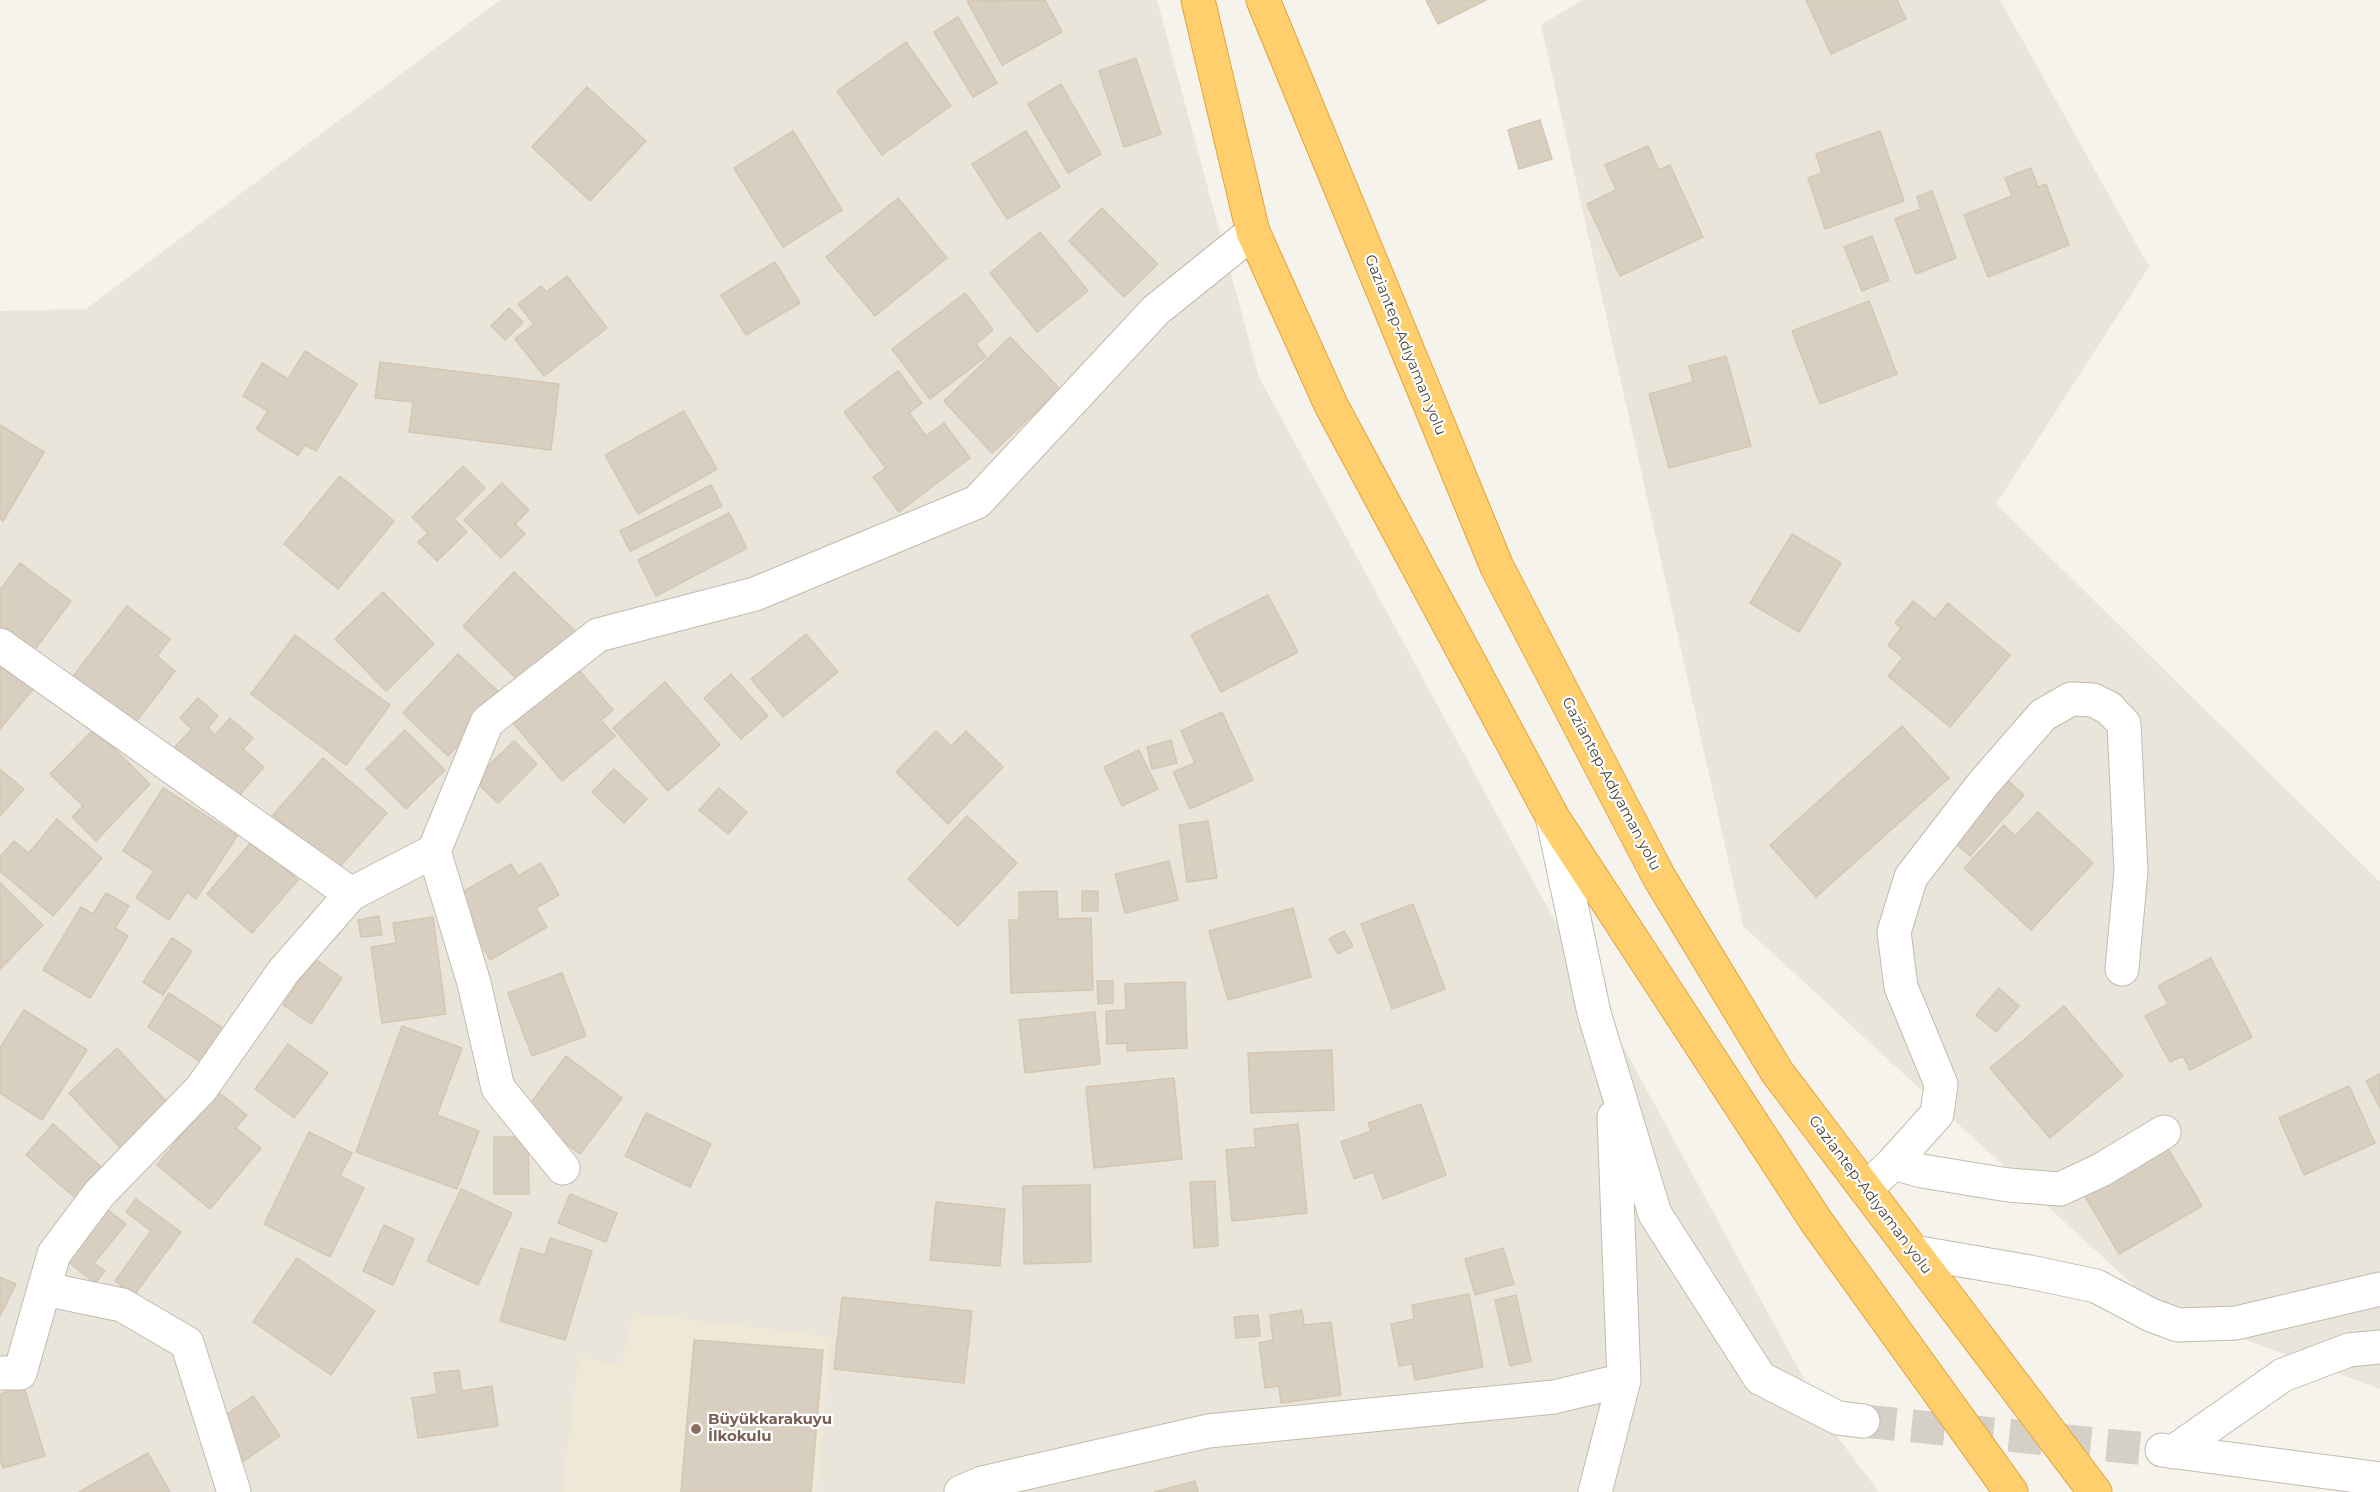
<!DOCTYPE html>
<meta charset="utf-8">
<style>
body{margin:0}
canvas{display:block;background:#f6f3ec}
</style>
<canvas width="2380" height="1492"></canvas>
<script>
const g = document.querySelector('canvas').getContext('2d');
g.lineJoin = 'round';
function fillPath(path, color) { g.fillStyle = color; g.fill(path, 'evenodd'); }
const shape = rows => new Path2D(rows.map(r => 'M' + r).join(''));
function strokePath(path, color, width, dash) { g.strokeStyle = color; g.lineWidth = width; g.lineCap = dash ? 'butt' : 'round'; g.setLineDash(dash || []); g.stroke(path); }
function write(font, color, halo, rows, align = 'center') {
  g.font = font + ' Montserrat,sans-serif'; g.lineWidth = 4.5; g.setLineDash([]); g.textBaseline = 'middle'; g.strokeStyle = halo; g.fillStyle = color; for (const [text, x, y, turn = 0] of rows) {
    g.save(); g.translate(x, y); g.rotate((+turn || 0) * Math.PI / 180); g.textAlign = isNaN(turn) ? turn : align; if (halo) g.strokeText(text, 0, 0); g.fillText(text, 0, 0); g.restore();
  }
}
fillPath(shape([
 [500,0,1157,0,1259,377,1830,1427,1879,1492,0,1492,0,311,86,309],
 [1582,0,2000,0,2149,267,1996,504,2380,882,2380,1389,2157,1307,1743,926,1541,25]
]), '#eae5da');
fillPath(shape([
 [634,1313,831,1337,817,1492,562,1492,579,1356,621,1366]
]), '#efe8d6');
const building = shape([
 [1045,0,1062,32,1002,65,967,1,1045,0],
 [1426,0,1486,0,1438,24,1426,0],
 [1806,0,1897,0,1906,19,1831,54,1806,0],
 [958,17,997,83,973,97,934,32,958,17],
 [906,42,951,106,882,155,837,91,906,42],
 [1136,58,1161,134,1124,147,1099,71,1136,58],
 [1061,84,1101,154,1068,173,1028,104,1061,84],
 [587,87,646,141,590,201,532,147,587,87],
 [1540,120,1552,159,1519,169,1508,130,1540,120],
 [793,131,842,210,783,247,734,168,793,131],
 [1026,131,1060,187,1007,219,972,164,1026,131],
 [1880,131,1904,201,1825,229,1808,178,1822,173,1816,154,1880,131],
 [1648,146,1659,170,1670,165,1703,237,1620,276,1587,204,1616,190,1605,165,1648,146],
 [2031,168,2038,187,2046,184,2069,245,1988,277,1964,215,2012,196,2005,178,2031,168],
 [1932,191,1956,258,1916,274,1895,219,1921,209,1917,197,1932,191],
 [898,198,947,258,875,316,826,257,898,198],
 [1102,208,1158,264,1124,297,1069,241,1102,208],
 [1040,232,1088,291,1037,332,990,273,1040,232],
 [1872,236,1889,280,1862,291,1844,247,1872,236],
 [775,262,800,303,746,335,721,295,775,262],
 [567,276,607,328,544,376,515,339,534,324,518,304,541,286,546,292,567,276],
 [965,293,993,330,976,344,986,357,930,399,892,349,965,293],
 [1869,301,1897,374,1820,404,1792,331,1869,301],
 [509,308,523,322,505,340,491,326,509,308],
 [1010,337,1060,389,992,453,944,401,1010,337],
 [305,351,357,384,316,451,305,445,298,455,256,429,268,411,243,396,262,363,288,379,305,351],
 [1726,356,1751,446,1669,468,1649,394,1693,382,1689,366,1726,356],
 [380,362,559,384,551,450,409,432,413,402,375,398,380,362],
 [898,371,922,403,909,413,926,436,944,423,970,458,899,512,873,477,886,468,844,412,898,371],
 [684,411,717,469,638,514,605,455,684,411],
 [0,425,44,452,3,521,0,519,0,425],
 [463,466,485,488,454,519,467,532,437,561,418,542,428,533,412,517,463,466],
 [340,476,394,521,338,589,284,544,340,476],
 [502,483,529,510,515,524,525,534,501,558,464,520,502,483],
 [711,485,722,506,630,551,620,531,711,485],
 [729,513,747,548,656,596,638,560,729,513],
 [1792,534,1841,563,1799,632,1750,603,1792,534],
 [20,563,71,601,30,656,0,635,0,590,20,563],
 [514,572,578,634,526,688,463,626,514,572],
 [383,592,434,644,386,691,335,639,383,592],
 [1268,595,1298,652,1221,692,1191,635,1268,595],
 [1913,601,1935,619,1948,603,2010,655,1950,727,1888,676,1903,658,1888,645,1901,628,1895,623,1913,601],
 [127,606,170,639,157,656,175,671,129,731,68,683,127,606],
 [806,634,838,672,783,717,751,679,806,634],
 [295,635,390,705,346,765,251,694,295,635],
 [458,654,504,697,448,756,403,713,458,654],
 [0,660,34,688,0,729,0,660],
 [572,662,613,710,601,720,615,736,562,781,508,717,572,662],
 [731,674,768,716,741,739,704,698,731,674],
 [665,682,720,745,668,791,613,728,665,682],
 [198,698,218,716,208,728,215,735,230,718,253,738,243,749,264,767,233,802,174,748,192,729,180,718,198,698],
 [1222,712,1253,780,1190,809,1173,772,1195,763,1181,731,1222,712],
 [1902,726,1949,778,1816,897,1770,845,1902,726],
 [94,729,150,784,96,841,72,817,83,806,50,774,94,729],
 [405,730,445,770,406,809,366,769,405,730],
 [936,731,951,746,966,731,1003,767,948,824,896,772,936,731],
 [1171,740,1177,763,1152,769,1147,747,1171,740],
 [514,741,537,764,498,803,474,780,514,741],
 [1139,750,1158,789,1122,806,1104,767,1139,750],
 [323,758,387,813,336,871,273,815,323,758],
 [0,769,24,789,0,816,0,769],
 [614,769,647,799,624,823,592,792,614,769],
 [2003,776,2024,795,1970,856,1948,837,2003,776],
 [163,788,237,836,196,899,187,892,169,920,136,898,154,871,123,851,163,788],
 [719,788,747,812,728,834,699,810,719,788],
 [2038,812,2093,863,2031,930,1964,868,2004,825,2015,836,2038,812],
 [967,816,1017,863,958,926,908,879,967,816],
 [57,819,102,858,53,916,0,871,0,857,14,841,29,853,57,819],
 [1208,821,1217,878,1187,882,1179,825,1208,821],
 [253,840,298,880,252,933,207,894,253,840],
 [1169,861,1178,900,1125,913,1115,874,1169,861],
 [541,863,559,895,536,908,547,927,490,960,454,897,511,864,518,876,541,863],
 [0,883,43,925,0,969,0,883],
 [1057,891,1058,919,1091,918,1093,990,1011,993,1009,920,1019,920,1019,892,1057,891],
 [1082,891,1098,891,1098,911,1082,911,1082,891],
 [106,893,129,906,115,928,128,936,90,998,43,970,81,907,93,914,106,893],
 [1413,904,1445,989,1392,1009,1361,924,1413,904],
 [1293,908,1311,977,1228,1000,1209,931,1293,908],
 [379,916,382,935,361,937,358,920,379,916],
 [433,917,446,1014,382,1023,371,947,396,943,393,923,433,917],
 [1344,931,1353,946,1338,954,1329,939,1344,931],
 [172,938,192,951,163,995,143,982,172,938],
 [314,958,342,978,311,1024,283,1005,314,958],
 [2211,958,2252,1037,2190,1070,2183,1056,2170,1062,2145,1016,2168,1004,2158,986,2211,958],
 [562,973,586,1036,532,1056,508,993,562,973],
 [1097,981,1113,981,1113,1003,1098,1004,1097,981],
 [1185,982,1187,1048,1127,1051,1127,1043,1107,1044,1106,1011,1126,1010,1125,984,1185,982],
 [1999,988,2019,1006,1996,1032,1976,1015,1999,988],
 [169,993,227,1031,205,1065,148,1027,169,993],
 [2064,1006,2123,1076,2050,1138,1990,1068,2064,1006],
 [24,1010,87,1050,42,1120,0,1093,0,1048,24,1010],
 [1095,1012,1100,1064,1025,1073,1019,1020,1095,1012],
 [402,1026,462,1048,437,1115,479,1131,457,1189,356,1152,402,1026],
 [288,1044,328,1073,294,1118,255,1089,288,1044],
 [117,1048,175,1111,127,1155,69,1093,117,1048],
 [1332,1050,1334,1110,1251,1113,1248,1053,1332,1050],
 [566,1056,622,1098,580,1154,524,1112,566,1056],
 [2380,1074,2380,1108,2366,1081,2380,1074],
 [1174,1078,1182,1159,1094,1168,1086,1087,1174,1078],
 [2349,1086,2375,1143,2304,1175,2279,1118,2349,1086],
 [217,1091,247,1115,236,1128,261,1148,210,1209,157,1165,217,1091],
 [1421,1104,1446,1175,1383,1199,1373,1172,1354,1179,1341,1142,1371,1131,1368,1123,1421,1104],
 [646,1113,711,1144,690,1187,625,1156,646,1113],
 [53,1124,109,1174,82,1204,26,1155,53,1124],
 [1298,1124,1307,1213,1232,1221,1226,1150,1256,1147,1254,1129,1298,1124],
 [309,1132,352,1153,340,1176,364,1188,330,1257,264,1224,309,1132],
 [494,1137,528,1137,529,1194,494,1194,494,1137],
 [2164,1142,2202,1206,2119,1254,2082,1191,2164,1142],
 [1215,1181,1218,1246,1194,1248,1190,1182,1215,1181],
 [1090,1185,1091,1262,1024,1264,1023,1186,1090,1185],
 [461,1189,512,1213,478,1285,427,1261,461,1189],
 [570,1194,617,1213,606,1242,558,1223,570,1194],
 [136,1199,181,1232,134,1295,115,1281,151,1231,126,1212,136,1199],
 [936,1202,1005,1209,1000,1266,930,1260,936,1202],
 [103,1206,126,1224,94,1263,105,1271,95,1283,62,1257,103,1206],
 [384,1225,414,1239,393,1285,363,1271,384,1225],
 [550,1238,592,1251,565,1340,500,1321,521,1248,545,1255,550,1238],
 [1503,1248,1514,1284,1475,1295,1465,1259,1503,1248],
 [297,1258,375,1311,331,1375,253,1322,297,1258],
 [0,1277,16,1284,0,1316,0,1277],
 [1469,1294,1483,1367,1415,1380,1412,1364,1399,1366,1391,1324,1414,1319,1412,1305,1469,1294],
 [1516,1295,1531,1361,1510,1366,1495,1300,1516,1295],
 [842,1297,972,1311,964,1383,834,1369,842,1297],
 [1302,1310,1304,1325,1331,1322,1341,1395,1281,1403,1279,1386,1265,1388,1259,1343,1273,1340,1270,1315,1302,1310],
 [1258,1315,1260,1336,1236,1338,1234,1317,1258,1315],
 [694,1340,823,1350,811,1492,681,1492,694,1340],
 [459,1370,462,1391,492,1386,498,1426,418,1438,412,1398,437,1394,434,1373,459,1370],
 [24,1387,45,1456,3,1468,0,1459,0,1394,24,1387],
 [253,1396,280,1436,244,1461,217,1421,253,1396],
 [148,1453,170,1492,79,1492,148,1453],
 [1195,1481,1198,1492,1154,1492,1195,1481]
]);
fillPath(building, '#d8cfc1');
strokePath(building, '#d3c7b4', 1.5);
strokePath(shape([
 [1863,1421,2157,1450]
]), '#d4d0c8', 33, [33, 16]);
const minor = shape([
 [0,645,351,894],
 [1553,820,1594,1013,1655,1214,1760,1378,1838,1418,1863,1421],
 [434,851,474,983,498,1088,563,1168],
 [1893,1163,1922,1171,2008,1185,2060,1189,2101,1170,2164,1132],
 [1866,1189,1893,1163,1937,1114,1941,1084,1901,987,1894,932,1911,877,1982,785,2043,715,2071,699,2093,700,2109,708,2124,724,2131,871,2122,969],
 [1914,1252,2030,1272,2096,1286,2151,1315,2178,1325,2236,1323,2380,1289],
 [45,1289,122,1305,187,1343,234,1492],
 [0,1373,20,1373,54,1254,99,1194,201,1089,283,972,351,894,434,851,487,722,598,635,755,594,977,502,1156,310,1253,232],
 [2162,1450,2380,1479],
 [2173,1452,2283,1375,2349,1350,2380,1347],
 [961,1492,982,1483,1208,1431,1554,1397,1624,1380],
 [1595,1492,1624,1380,1614,1117]
]);
const highway = shape([
 [1198,0,1253,232,1331,405,1553,818,1816,1221,2011,1492],
 [1263,0,1497,567,1659,877,1777,1072,2095,1492]
]);
strokePath(minor, '#c2bbae', 35);
strokePath(highway, '#e0a43c', 35);
strokePath(minor, '#fff', 33);
strokePath(highway, '#ffcf6e', 33);
for (const [x, y, r, color] of [
 [696,1429,6,"#8d6e63"]
]) { const dot = new Path2D(); dot.arc(x, y, r, 0, 2 * Math.PI); g.fillStyle = color; g.fill(dot); strokePath(dot, '#fff', 2); }
write('15px', '#4b4439', '#fff', [
 ["Gaziantep-Adıyaman yolu",1405,345,68],
 ["Gaziantep-Adıyaman yolu",1611,784,62],
 ["Gaziantep-Adıyaman yolu",1870,1195,53]
]);
write('bold 15px', '#785e54', '#fff', [
 ["Büyükkarakuyu",708,1420],
 ["İlkokulu",708,1437]
], 'left');
</script>
